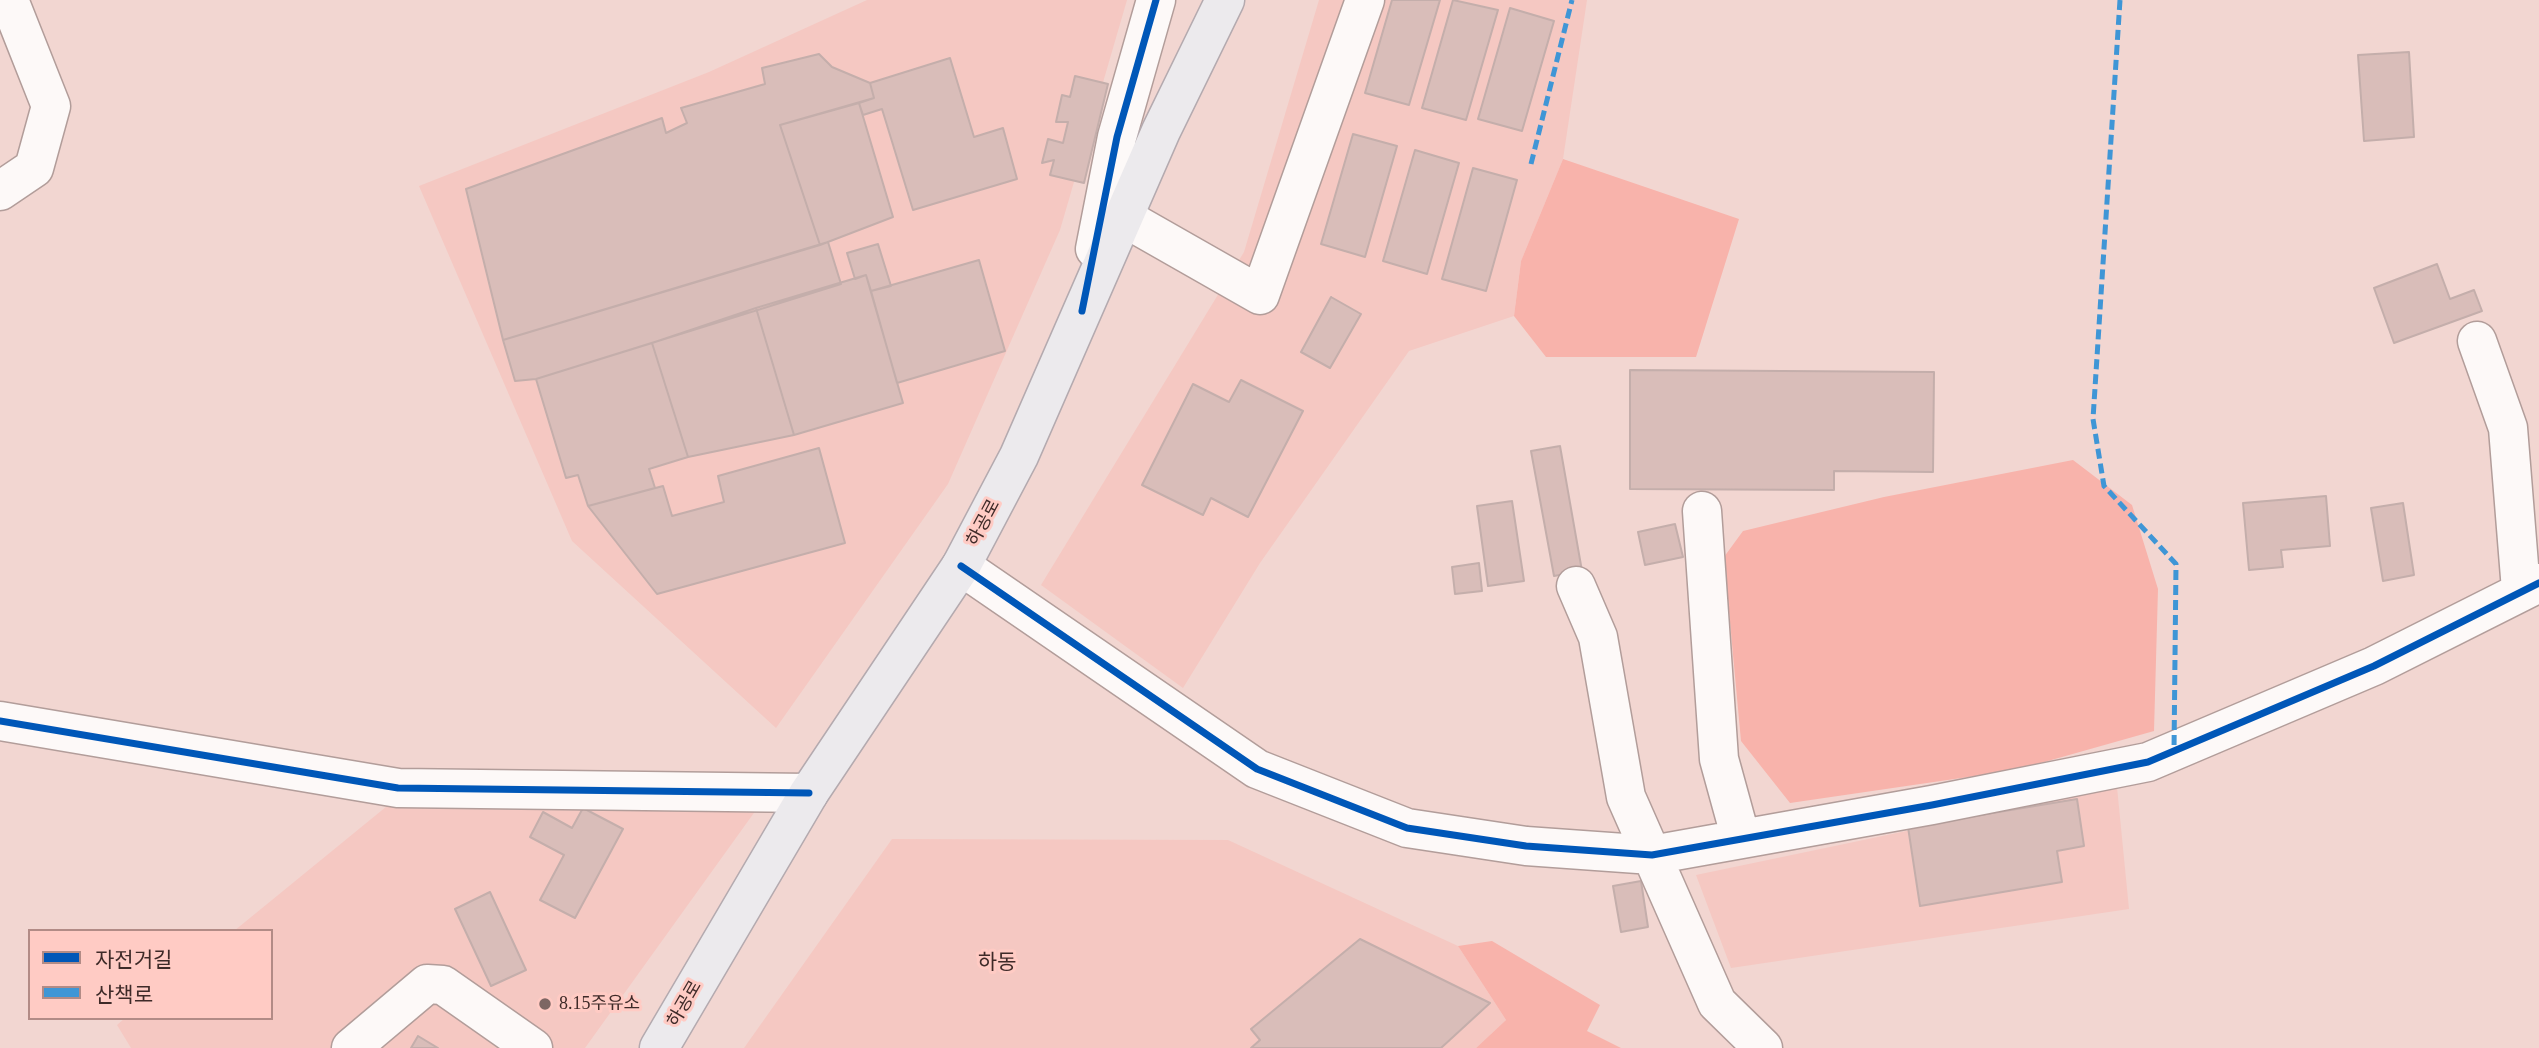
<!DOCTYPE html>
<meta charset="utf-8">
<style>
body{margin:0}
#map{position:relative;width:2539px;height:1048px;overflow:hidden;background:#f2d6d1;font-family:"Times New Roman","Noto Sans KR",serif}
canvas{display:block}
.legend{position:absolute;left:28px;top:929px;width:245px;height:91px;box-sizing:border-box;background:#ffcbc4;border:2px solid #b28b86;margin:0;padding:9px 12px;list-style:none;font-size:21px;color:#3e2a28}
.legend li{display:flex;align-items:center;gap:14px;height:35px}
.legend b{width:35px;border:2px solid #b28b86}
</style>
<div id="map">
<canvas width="2539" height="1048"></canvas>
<ul class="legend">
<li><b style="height:9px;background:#0057b8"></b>자전거길</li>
<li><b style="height:9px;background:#3f96d6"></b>산책로</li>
</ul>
</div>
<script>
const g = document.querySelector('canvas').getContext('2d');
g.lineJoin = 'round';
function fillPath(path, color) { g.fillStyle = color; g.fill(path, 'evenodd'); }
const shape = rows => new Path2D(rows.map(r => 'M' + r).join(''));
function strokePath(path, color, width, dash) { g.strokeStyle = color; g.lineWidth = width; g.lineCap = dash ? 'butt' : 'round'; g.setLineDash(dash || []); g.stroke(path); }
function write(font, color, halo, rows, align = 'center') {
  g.font = font + ' "Times New Roman","Noto Sans KR",serif'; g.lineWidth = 6; g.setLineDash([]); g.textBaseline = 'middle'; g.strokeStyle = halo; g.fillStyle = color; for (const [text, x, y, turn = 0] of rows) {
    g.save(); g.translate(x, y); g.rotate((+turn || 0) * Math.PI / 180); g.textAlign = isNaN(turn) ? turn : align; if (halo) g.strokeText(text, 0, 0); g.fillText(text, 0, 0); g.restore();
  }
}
fillPath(shape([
 [867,0,1127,0,1060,230,948,484,776,728,572,541,419,186,709,72],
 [1319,0,1587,0,1563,159,1521,261,1514,316,1409,351,1260,563,1183,688,1041,585,1244,252],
 [2117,787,2129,909,1731,968,1696,875],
 [392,802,756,810,585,1048,131,1048,117,1025,125,1018,271,1018,271,931,234,931],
 [892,839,1228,840,1458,946,1506,1020,1476,1048,744,1048]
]), '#f5c8c2');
fillPath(shape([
 [1563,159,1739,219,1696,357,1546,357,1514,316,1521,261],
 [2073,460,2132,505,2158,589,2154,731,2016,770,1790,803,1741,741,1724,557,1743,531,1884,497],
 [1492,941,1600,1005,1587,1031,1621,1048,1476,1048,1506,1020,1458,946]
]), '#f8b3ab');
const building = shape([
 [1392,0,1440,0,1409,105,1365,93,1392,0],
 [1453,0,1498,10,1466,120,1422,108,1453,0],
 [1510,8,1554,21,1522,131,1478,119,1510,8],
 [2409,52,2414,137,2364,141,2358,55,2409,52],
 [819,54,832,67,870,83,874,98,780,125,820,245,503,340,466,189,662,118,666,133,687,123,681,108,765,84,762,68,819,54],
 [950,58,974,137,1003,128,1017,179,913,210,882,109,863,115,859,103,874,98,870,83,950,58],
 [1075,76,1108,84,1084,183,1050,175,1054,160,1042,163,1048,139,1063,143,1068,122,1056,122,1062,95,1070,97,1075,76],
 [859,103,893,217,820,245,780,125,859,103],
 [1353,134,1397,146,1365,257,1321,244,1353,134],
 [1415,150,1459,163,1427,274,1383,261,1415,150],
 [1473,168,1517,180,1486,291,1442,279,1473,168],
 [828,242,841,284,536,379,515,381,503,340,828,242],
 [878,244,891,286,871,291,866,275,855,279,847,253,878,244],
 [979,260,1005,351,897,383,871,291,979,260],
 [2437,264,2450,299,2474,290,2482,311,2394,343,2374,288,2437,264],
 [866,275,903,403,794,435,756,308,866,275],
 [1331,297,1361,314,1330,368,1301,352,1331,297],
 [756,308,794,435,688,457,652,343,756,308],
 [652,343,688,457,649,469,655,488,588,506,578,475,566,478,536,379,652,343],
 [1630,370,1934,372,1933,472,1834,471,1834,490,1630,489,1630,370],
 [1241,380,1303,411,1248,517,1211,498,1203,515,1142,485,1193,384,1229,402,1241,380],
 [1560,446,1582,571,1554,576,1531,451,1560,446],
 [819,448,845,543,657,594,588,506,663,486,672,516,724,502,718,476,819,448],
 [2326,496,2330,546,2281,550,2283,567,2249,570,2243,503,2326,496],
 [1512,501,1524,581,1488,586,1477,506,1512,501],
 [2403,503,2414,575,2383,581,2371,508,2403,503],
 [1675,524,1683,557,1645,565,1638,532,1675,524],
 [1479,563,1482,591,1455,594,1452,567,1479,563],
 [2077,799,2084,846,2057,851,2062,882,1920,906,1908,827,2077,799],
 [583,808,623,829,575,918,540,900,564,855,530,837,543,812,572,828,583,808],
 [1641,881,1648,927,1621,932,1613,886,1641,881],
 [490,892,526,970,491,986,455,909,490,892],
 [1360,939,1490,1003,1441,1048,1251,1048,1260,1040,1251,1029,1360,939],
 [418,1036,438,1048,411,1048,418,1036]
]);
fillPath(building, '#d9bdb9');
strokePath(building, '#c4aeab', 2);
const minor = shape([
 [0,191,34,168,51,106,9,0],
 [1123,217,1260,295,1365,0],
 [1095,249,1117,137,1156,0],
 [2477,341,2508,428,2521,590],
 [1702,511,1719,759,1741,839],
 [961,566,1257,769,1407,828,1526,846,1652,855,1932,805,2148,762,2374,666,2539,583],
 [1576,586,1598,637,1626,797,1717,1003,1763,1048],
 [0,721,398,788,809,793],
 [351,1048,427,984,443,985,533,1048]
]);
const major = shape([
 [659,1048,809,793,961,566,1019,456,1161,131,1225,0]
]);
strokePath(minor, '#b29d9a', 41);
strokePath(major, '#b4aaaf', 41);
strokePath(minor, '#fdf9f8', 38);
strokePath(major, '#eceaed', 38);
strokePath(shape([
 [2120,0,2093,419,2104,486,2176,564,2174,751],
 [1531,164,1572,0]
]), '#3f96d6', 5, [10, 5]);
strokePath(shape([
 [1082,311,1117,137,1156,0],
 [961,566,1257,769,1407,828,1526,846,1652,855,1932,805,2148,762,2374,666,2539,583],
 [0,721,398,788,809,793]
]), '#0057b8', 7);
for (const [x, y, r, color] of [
 [545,1004,7,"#7d6663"]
]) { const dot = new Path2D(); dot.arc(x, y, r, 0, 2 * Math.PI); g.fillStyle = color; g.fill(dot); strokePath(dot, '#ffcbc4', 2.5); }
write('18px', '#3e2a28', '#ffcbc4', [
 ["하공로",984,523,-62],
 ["하공로",685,1004,-60]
]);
write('18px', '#3e2a28', '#ffcbc4', [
 ["8.15주유소",559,1004]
], 'left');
write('21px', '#3e2a28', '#ffcbc4', [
 ["하동",997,963]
]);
</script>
